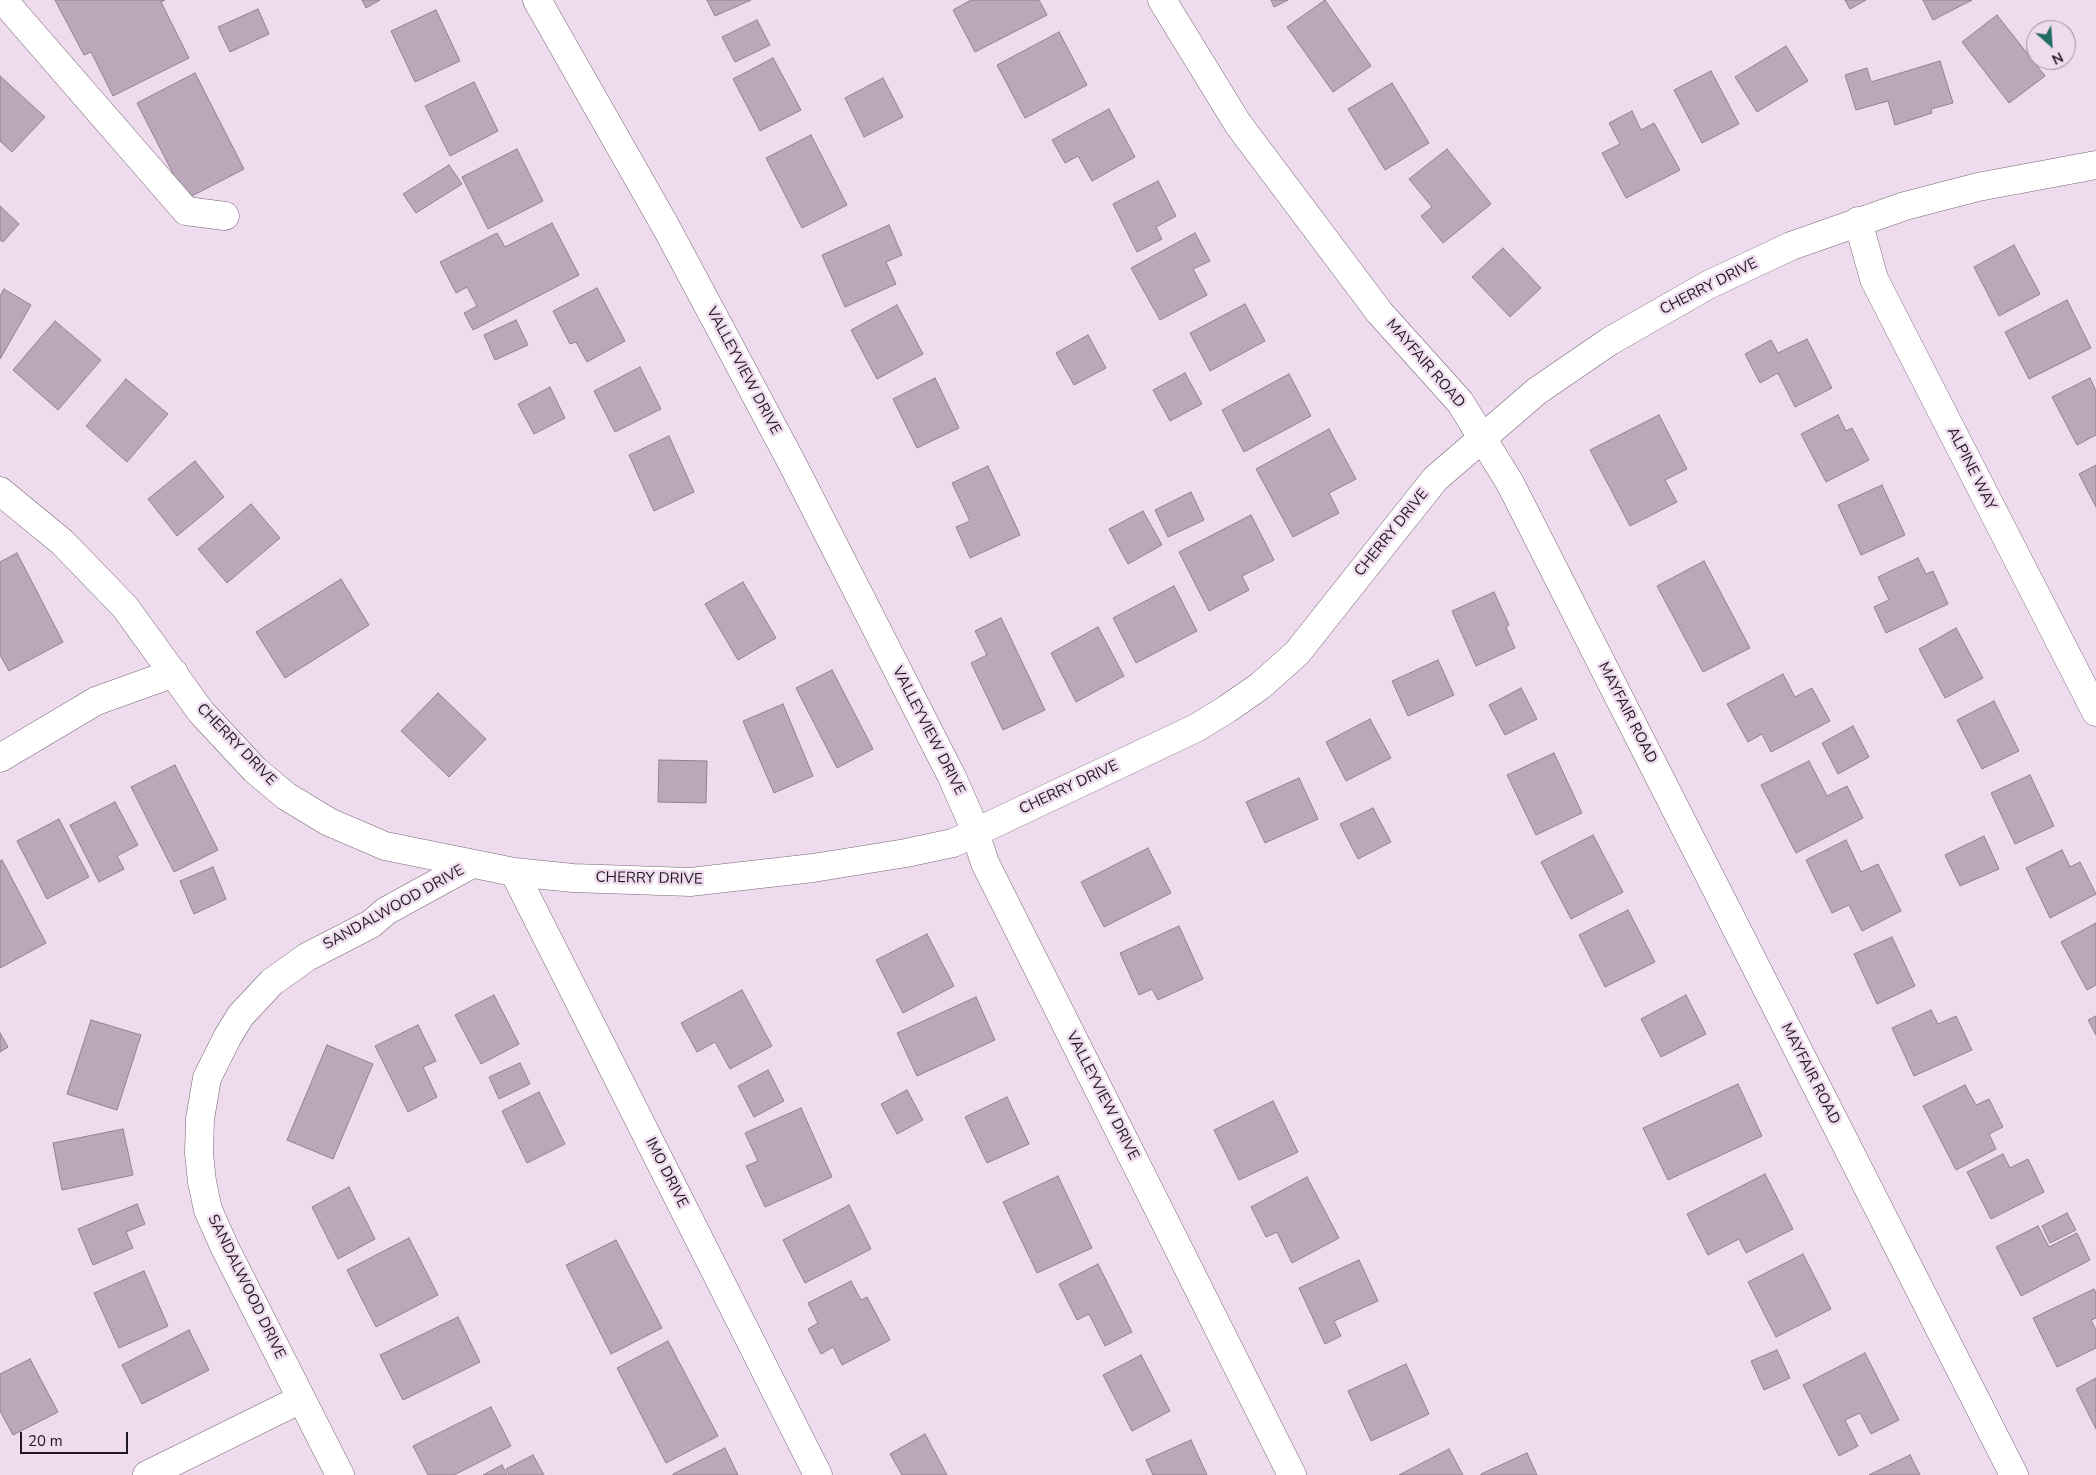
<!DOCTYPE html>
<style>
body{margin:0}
#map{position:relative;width:2096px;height:1475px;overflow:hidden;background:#efdbee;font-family:"Nunito Sans",sans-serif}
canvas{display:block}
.north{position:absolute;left:2026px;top:20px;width:50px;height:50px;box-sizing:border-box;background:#efdbee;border:1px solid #9c8d9b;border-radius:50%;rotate:154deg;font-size:14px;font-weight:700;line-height:20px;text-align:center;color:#20181f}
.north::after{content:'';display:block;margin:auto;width:18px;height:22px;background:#256d64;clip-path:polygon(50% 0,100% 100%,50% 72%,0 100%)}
.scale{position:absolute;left:20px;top:1432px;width:108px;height:22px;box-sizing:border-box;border:2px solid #20181f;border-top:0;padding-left:6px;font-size:15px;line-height:18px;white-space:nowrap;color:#20181f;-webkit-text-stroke:4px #efdbee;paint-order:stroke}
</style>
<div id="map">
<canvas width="2096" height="1475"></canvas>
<div class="north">N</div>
<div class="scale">20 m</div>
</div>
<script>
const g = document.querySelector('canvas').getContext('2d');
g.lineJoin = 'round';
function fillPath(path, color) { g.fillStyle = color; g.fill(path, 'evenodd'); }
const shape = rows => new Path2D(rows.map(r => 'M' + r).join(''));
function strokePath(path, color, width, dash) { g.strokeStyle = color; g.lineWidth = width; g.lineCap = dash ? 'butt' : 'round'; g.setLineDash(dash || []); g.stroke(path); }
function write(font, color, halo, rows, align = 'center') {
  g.font = font + ' "Nunito Sans",sans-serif'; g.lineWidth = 5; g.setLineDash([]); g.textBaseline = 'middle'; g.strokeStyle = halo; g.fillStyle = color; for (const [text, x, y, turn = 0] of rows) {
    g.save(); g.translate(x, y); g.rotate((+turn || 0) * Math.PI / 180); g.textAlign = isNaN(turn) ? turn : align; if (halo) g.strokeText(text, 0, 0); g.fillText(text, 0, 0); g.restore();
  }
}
const building = shape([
 [55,0,165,0,161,2,189,58,113,96,91,52,84,55,55,0],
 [362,0,380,0,366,8,362,0],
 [707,0,751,0,715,16,707,0],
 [971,0,1039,0,1047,15,975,52,953,10,971,0],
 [1271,0,1288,0,1274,7,1271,0],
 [1325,0,1371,66,1333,92,1287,27,1325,0],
 [1845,0,1866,0,1850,9,1845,0],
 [1923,0,1972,0,1933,20,1923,0],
 [258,9,269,34,230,52,218,27,258,9],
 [436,10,460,61,415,82,391,31,436,10],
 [1997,15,2045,76,2009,103,1962,42,1997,15],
 [757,20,770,45,735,62,722,37,757,20],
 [1059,32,1087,85,1025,118,997,65,1059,32],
 [1786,46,1808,81,1757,112,1735,77,1786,46],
 [773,58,801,110,760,131,733,79,773,58],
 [1940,61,1953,103,1931,109,1932,113,1895,125,1888,101,1856,110,1845,75,1867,68,1871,82,1940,61],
 [1711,71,1739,124,1702,143,1674,90,1711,71],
 [195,73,244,169,186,199,137,103,195,73],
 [0,76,45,117,12,152,0,141,0,76],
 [883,78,903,117,864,137,845,98,883,78],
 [474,82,498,131,450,156,425,106,474,82],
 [1392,83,1429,143,1385,170,1348,109,1392,83],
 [1109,109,1135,157,1092,181,1078,156,1065,163,1052,140,1109,109],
 [1632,111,1641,130,1654,123,1680,170,1626,198,1602,153,1620,144,1609,123,1632,111],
 [811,135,847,205,802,228,766,158,811,135],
 [517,149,543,201,488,229,462,177,517,149],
 [1447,149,1491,204,1443,243,1421,216,1432,207,1409,179,1447,149],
 [449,165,462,184,416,213,403,194,449,165],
 [1158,181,1176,216,1156,227,1162,239,1137,252,1113,204,1158,181],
 [0,206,19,224,3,242,0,240,0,206],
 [552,223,579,275,473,330,464,313,477,306,467,287,456,293,440,262,497,233,505,247,552,223],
 [889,225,902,255,886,262,896,284,845,307,822,255,889,225],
 [1195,233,1210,261,1193,269,1207,295,1160,320,1131,268,1195,233],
 [2014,245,2040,294,1999,316,1974,267,2014,245],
 [1503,248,1541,288,1510,317,1472,277,1503,248],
 [597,288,625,341,587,362,576,342,570,344,553,311,597,288],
 [4,289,31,305,0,359,0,296,4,289],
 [2067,300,2091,348,2029,379,2005,332,2067,300],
 [1245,304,1265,341,1210,371,1190,333,1245,304],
 [897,305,923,354,877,379,851,330,897,305],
 [516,320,528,345,495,360,484,335,516,320],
 [55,321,101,360,58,410,13,370,55,321],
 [1088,335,1106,368,1074,385,1056,353,1088,335],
 [1807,339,1832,388,1795,407,1778,373,1760,383,1745,354,1771,340,1778,353,1807,339],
 [640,367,661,409,615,432,594,391,640,367],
 [1185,373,1202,404,1170,421,1153,390,1185,373],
 [1289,374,1311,416,1244,452,1222,410,1289,374],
 [935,378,959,428,917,448,893,399,935,378],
 [2090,378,2096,391,2096,435,2077,445,2052,397,2090,378],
 [126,379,168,414,127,462,86,426,126,379],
 [550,387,565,418,534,434,518,404,550,387],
 [1659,415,1687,469,1665,480,1677,502,1630,526,1590,450,1659,415],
 [1838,415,1846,431,1852,428,1869,460,1826,482,1801,434,1838,415],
 [1329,429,1356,479,1329,493,1339,513,1293,537,1256,469,1329,429],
 [669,436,694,492,654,511,629,455,669,436],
 [195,461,224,497,177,536,148,499,195,461],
 [2096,465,2096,507,2079,474,2096,465],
 [988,466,1020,535,970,558,956,527,970,521,952,483,988,466],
 [1882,485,1905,535,1861,555,1838,505,1882,485],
 [1191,492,1204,520,1168,537,1155,510,1191,492],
 [251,504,280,538,227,583,198,549,251,504],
 [1143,511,1162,545,1128,564,1109,529,1143,511],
 [1251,515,1274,560,1242,576,1249,590,1209,611,1179,552,1251,515],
 [17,553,63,642,9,671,0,655,0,562,17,553],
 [1918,558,1926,574,1933,571,1948,604,1886,633,1874,607,1889,600,1878,577,1918,558],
 [1704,561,1750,648,1703,672,1657,586,1704,561],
 [341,579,369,625,285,678,256,632,341,579],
 [743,582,776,638,738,660,705,604,743,582],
 [1174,586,1197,631,1136,663,1113,618,1174,586],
 [1494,592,1509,625,1506,627,1515,648,1476,666,1452,611,1494,592],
 [1001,618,1045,710,1003,730,971,663,987,655,975,631,1001,618],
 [1098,627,1124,676,1076,702,1051,653,1098,627],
 [1956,628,1983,678,1945,698,1919,649,1956,628],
 [1438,660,1454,695,1408,716,1392,681,1438,660],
 [832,670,873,749,837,768,796,688,832,670],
 [1783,674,1795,697,1812,688,1830,721,1771,752,1762,734,1748,742,1727,704,1783,674],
 [1521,688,1537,719,1505,735,1489,705,1521,688],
 [438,693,486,739,449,777,401,731,438,693],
 [1994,701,2019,751,1982,769,1957,720,1994,701],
 [783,704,813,776,774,793,743,721,783,704],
 [1370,719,1391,758,1346,781,1326,742,1370,719],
 [1853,726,1869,757,1838,774,1822,743,1853,726],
 [1554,753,1582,813,1536,835,1507,775,1554,753],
 [659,760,707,761,706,803,658,802,659,760],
 [1809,761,1827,796,1847,786,1863,818,1796,853,1761,785,1809,761],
 [175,765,218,850,174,872,131,787,175,765],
 [2030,775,2054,826,2015,844,1991,793,2030,775],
 [1299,778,1318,819,1265,843,1246,802,1299,778],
 [115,802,138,845,117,856,124,869,99,882,70,825,115,802],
 [1373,808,1391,842,1358,859,1340,824,1373,808],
 [59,819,89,877,47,899,17,841,59,819],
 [1593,835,1623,892,1571,919,1541,862,1593,835],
 [1984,836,1999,869,1960,886,1945,855,1984,836],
 [1846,840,1861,872,1878,864,1901,911,1862,931,1849,905,1832,913,1806,860,1846,840],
 [1148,848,1171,893,1104,927,1081,882,1148,848],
 [2062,850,2070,867,2080,862,2096,894,2050,918,2026,868,2062,850],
 [2,860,46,943,0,968,0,861,2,860],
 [213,867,226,899,194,914,180,881,213,867],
 [1628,910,1655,962,1605,987,1579,935,1628,910],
 [2096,923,2096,985,2087,990,2061,942,2096,923],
 [1179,926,1203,979,1158,1000,1152,989,1139,995,1120,953,1179,926],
 [927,934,954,986,903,1013,876,960,927,934],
 [1892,937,1915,986,1877,1004,1854,954,1892,937],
 [742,990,772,1046,730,1069,715,1042,697,1052,681,1023,742,990],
 [494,995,519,1044,481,1064,455,1015,494,995],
 [1686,995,1706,1034,1661,1057,1641,1019,1686,995],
 [976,997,995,1040,917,1076,897,1033,976,997],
 [1931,1010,1938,1024,1956,1016,1972,1050,1914,1076,1892,1028,1931,1010],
 [2096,1016,2096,1035,2088,1020,2096,1016],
 [91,1020,141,1035,117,1110,67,1094,91,1020],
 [418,1025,436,1061,423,1067,437,1097,408,1112,375,1046,418,1025],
 [0,1033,8,1047,0,1052,0,1033],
 [327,1045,373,1064,333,1159,287,1140,327,1045],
 [520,1063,530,1084,499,1099,489,1077,520,1063],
 [768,1070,784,1101,754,1117,738,1086,768,1070],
 [1738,1084,1762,1136,1668,1180,1643,1128,1738,1084],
 [1965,1085,1976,1105,1989,1099,2003,1127,1989,1134,1996,1149,1956,1170,1923,1106,1965,1085],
 [907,1090,923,1120,897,1134,881,1104,907,1090],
 [539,1092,565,1144,527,1163,502,1111,539,1092],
 [1007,1097,1029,1144,987,1163,965,1117,1007,1097],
 [1273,1101,1298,1152,1239,1180,1214,1130,1273,1101],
 [801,1108,832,1177,765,1207,746,1166,758,1161,745,1133,801,1108],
 [123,1129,133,1175,62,1190,53,1143,123,1129],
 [2003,1154,2010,1168,2028,1159,2044,1192,1991,1219,1967,1172,2003,1154],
 [1765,1174,1793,1229,1746,1253,1739,1239,1708,1255,1687,1214,1765,1174],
 [1058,1176,1092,1248,1037,1273,1003,1202,1058,1176],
 [1307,1177,1339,1238,1292,1263,1277,1232,1266,1237,1251,1207,1307,1177],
 [349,1187,375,1239,338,1259,312,1207,349,1187],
 [137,1204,145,1224,126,1232,133,1248,93,1265,78,1229,137,1204],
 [849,1205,871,1249,805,1283,783,1240,849,1205],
 [2067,1213,2076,1230,2050,1243,2042,1226,2067,1213],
 [2038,1226,2049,1247,2077,1233,2090,1260,2021,1296,1996,1247,2038,1226],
 [409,1238,438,1295,376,1327,347,1270,409,1238],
 [616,1240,662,1328,611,1354,566,1265,616,1240],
 [1803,1254,1831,1309,1776,1337,1748,1282,1803,1254],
 [1359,1260,1378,1301,1334,1321,1341,1336,1325,1344,1299,1288,1359,1260],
 [1098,1264,1132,1332,1105,1346,1089,1314,1077,1320,1059,1284,1098,1264],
 [144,1271,168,1326,119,1348,94,1293,144,1271],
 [851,1281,861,1300,867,1297,890,1340,842,1365,833,1347,821,1354,808,1329,818,1323,808,1303,851,1281],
 [2094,1289,2096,1293,2096,1318,2091,1320,2096,1330,2096,1348,2057,1367,2033,1318,2094,1289],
 [458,1317,480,1362,403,1400,380,1355,458,1317],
 [189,1330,209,1370,142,1404,122,1365,189,1330],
 [668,1341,718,1436,666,1463,617,1368,668,1341],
 [1777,1350,1790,1378,1764,1390,1751,1361,1777,1350],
 [1865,1353,1899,1420,1871,1434,1860,1413,1845,1420,1858,1446,1839,1456,1803,1385,1865,1353],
 [1141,1355,1170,1411,1132,1431,1103,1375,1141,1355],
 [30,1359,58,1412,13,1435,0,1411,0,1374,30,1359],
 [1406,1364,1429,1414,1371,1441,1348,1391,1406,1364],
 [2096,1378,2096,1429,2076,1389,2096,1378],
 [491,1407,511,1446,454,1475,428,1475,413,1446,491,1407],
 [925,1434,947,1475,902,1475,890,1454,925,1434],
 [1191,1440,1207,1475,1153,1475,1146,1460,1191,1440],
 [725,1448,738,1475,673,1475,673,1474,725,1448],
 [1449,1449,1463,1475,1399,1475,1449,1449],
 [1527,1453,1537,1475,1481,1475,1481,1474,1527,1453],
 [533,1455,544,1475,509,1475,506,1469,533,1455],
 [1910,1455,1920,1475,1869,1475,1910,1455],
 [502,1465,507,1475,483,1475,502,1465]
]);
fillPath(building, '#baa7b9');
strokePath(building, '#928091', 1);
const minor = shape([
 [3,0,186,211,225,216],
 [537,0,666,227,793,465,952,777,971,820,985,863,1292,1475],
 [1162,0,1238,124,1380,313,1460,402,1510,483,2014,1475],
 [1858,221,1874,279,2096,712],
 [0,491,62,542,125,607,201,712,255,770,286,796,329,822,385,846,514,872,573,878,690,882,813,868,906,853,953,843,1196,728,1227,709,1260,686,1297,653,1435,479,1537,391,1610,341,1708,285,1791,246,1905,206,1978,187,2096,165],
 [0,758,96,701,174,673],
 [514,872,818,1475],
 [147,1475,301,1399],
 [340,1475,225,1248,208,1210,202,1182,199,1153,200,1119,207,1078,228,1036,241,1015,272,982,307,957,371,924,386,911,472,864]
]);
strokePath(minor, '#786677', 29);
strokePath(minor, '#fff', 28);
write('15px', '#20181f', '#efdbee', [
 ["CHERRY DRIVE",1709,287,-27],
 ["MAYFAIR ROAD",1425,364,49],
 ["VALLEYVIEW DRIVE",743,371,62],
 ["ALPINE WAY",1971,469,63],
 ["CHERRY DRIVE",1392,533,-51],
 ["MAYFAIR ROAD",1627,713,63],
 ["VALLEYVIEW DRIVE",928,731,63],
 ["CHERRY DRIVE",236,745,46],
 ["CHERRY DRIVE",1069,788,-25],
 ["CHERRY DRIVE",649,879,1],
 ["SANDALWOOD DRIVE",394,908,-29],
 ["MAYFAIR ROAD",1810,1074,63],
 ["VALLEYVIEW DRIVE",1102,1096,63],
 ["IMO DRIVE",666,1173,63],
 ["SANDALWOOD DRIVE",246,1287,64]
]);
</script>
